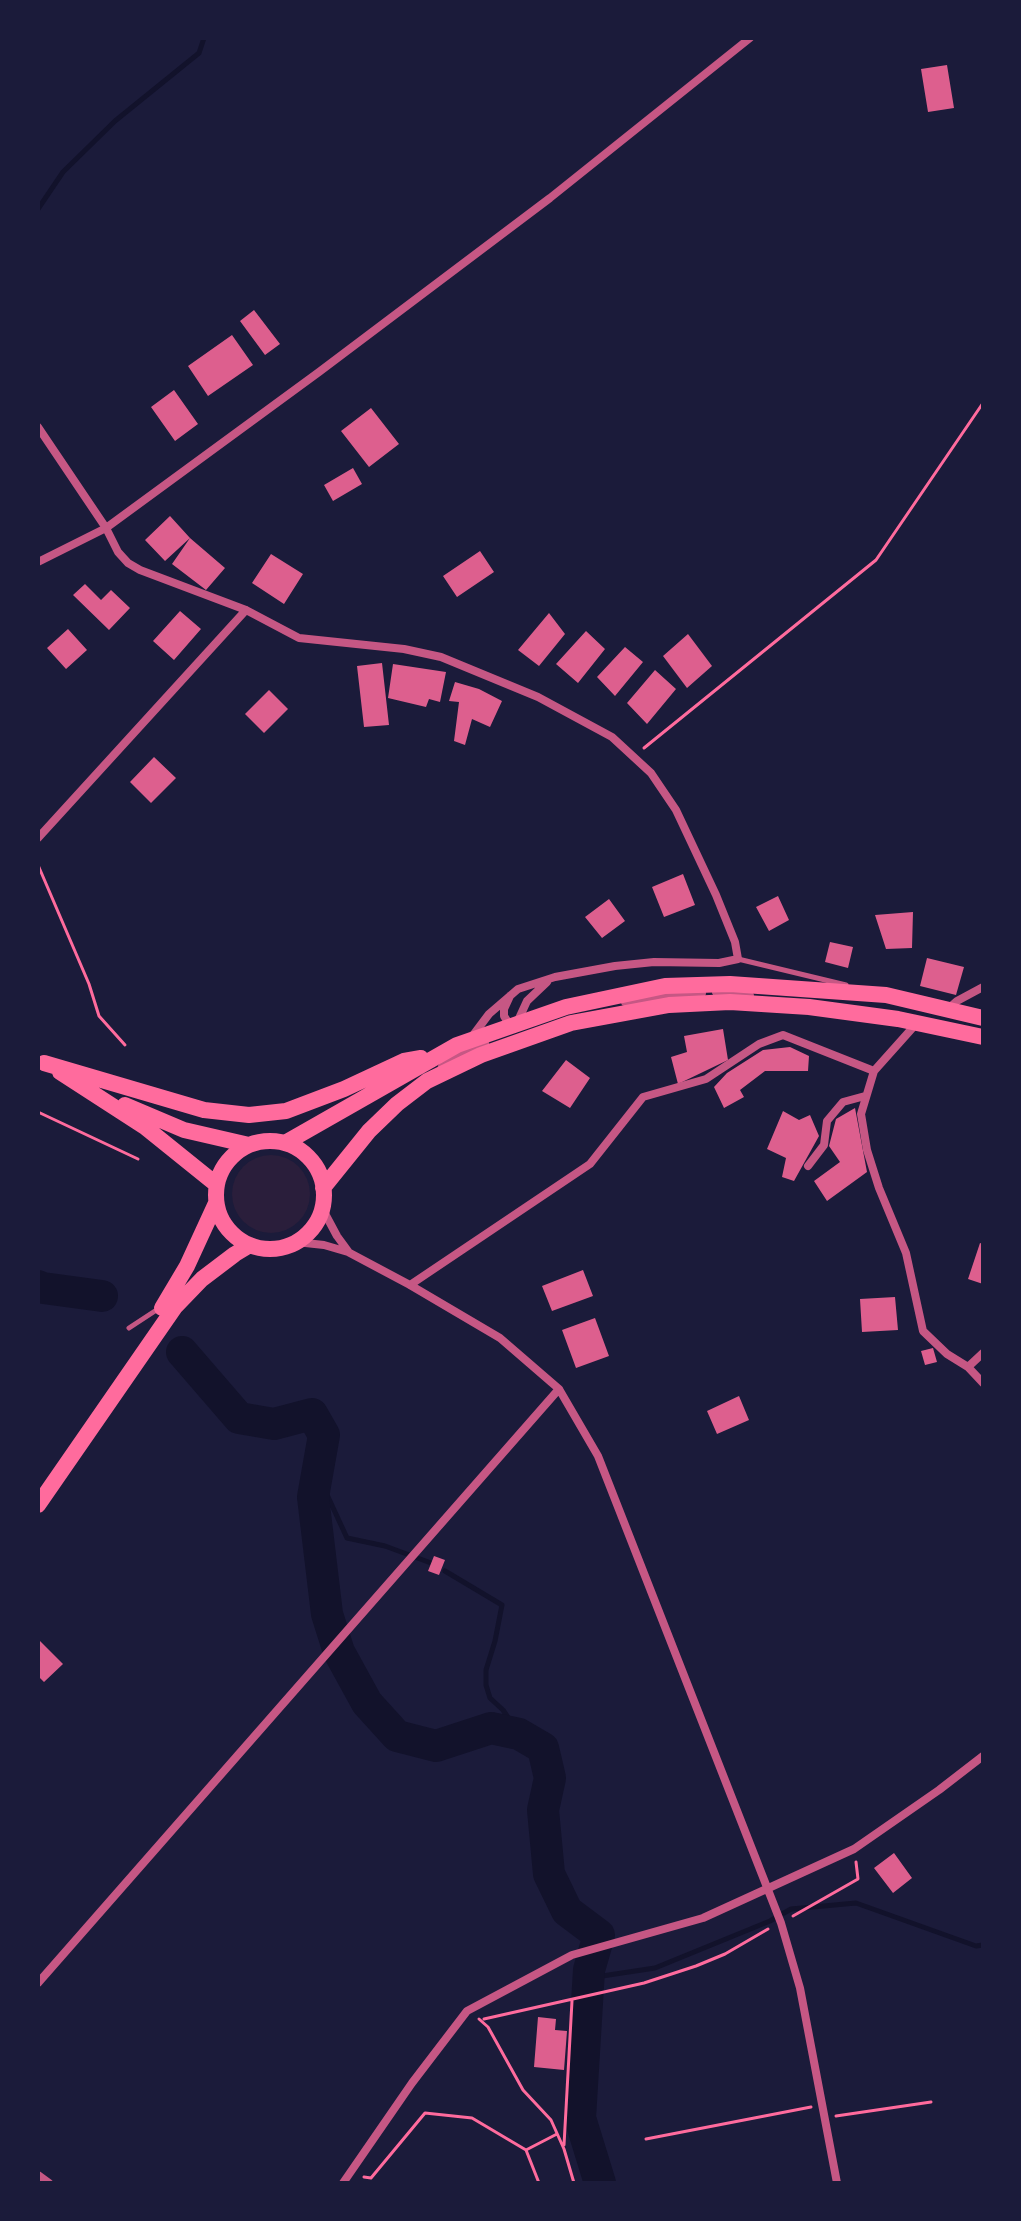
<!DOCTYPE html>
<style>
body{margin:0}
#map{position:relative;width:1021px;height:2221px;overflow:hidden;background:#1b1b3a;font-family:"Times New Roman",serif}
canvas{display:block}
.frame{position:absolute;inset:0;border:40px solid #1b1b3a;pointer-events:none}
</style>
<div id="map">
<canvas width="1021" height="2221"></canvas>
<div class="frame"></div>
</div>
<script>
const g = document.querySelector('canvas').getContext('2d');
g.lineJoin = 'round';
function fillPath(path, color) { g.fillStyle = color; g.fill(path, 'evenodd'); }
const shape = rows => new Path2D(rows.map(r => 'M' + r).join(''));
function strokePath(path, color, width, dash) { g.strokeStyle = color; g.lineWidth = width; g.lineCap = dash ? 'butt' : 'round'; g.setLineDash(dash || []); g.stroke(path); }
fillPath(shape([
 '232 1194a39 39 0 1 1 78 0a39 39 0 1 1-78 0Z'
]), '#2a1e3b');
strokePath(shape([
 [38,209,63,172,115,121,199,53,204,38],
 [317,1473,347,1538,385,1546,431,1563],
 [445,1571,502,1605,495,1641,486,1670,486,1685,490,1698,503,1710,519,1734],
 [589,1978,655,1968,770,1921,791,1909,856,1903,976,1946,983,1945]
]), '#12122b', 5);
strokePath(shape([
 [38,1286,43,1288,102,1296],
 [182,1352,239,1418,274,1424,312,1414,324,1435,313,1497,327,1614,339,1652,367,1703,397,1736,436,1746,491,1728,519,1734,543,1748,550,1778,543,1810,549,1874,567,1911,599,1935,589,1970,580,2118,600,2183]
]), '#12122b', 32);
fillPath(shape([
 [947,65,954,108,928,112,921,69],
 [254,310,280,344,265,355,240,321],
 [232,335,253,365,208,396,188,366],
 [174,390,198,424,175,441,151,407],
 [371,408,399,444,369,467,341,431],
 [353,468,362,484,333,501,324,485],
 [170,516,190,538,165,561,145,540],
 [190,538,225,568,206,590,172,564],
 [480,551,494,572,457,597,443,576],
 [271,554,303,574,284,604,252,583],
 [85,584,101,600,111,590,130,608,109,630,73,595],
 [180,611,201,629,174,660,153,641],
 [549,613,565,634,539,666,518,650],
 [68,629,87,650,66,669,47,648],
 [586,631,605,649,578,683,556,664],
 [688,634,712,666,687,688,663,656],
 [625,647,643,662,615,696,597,677],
 [382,663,389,725,364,727,357,666],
 [393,664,446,672,440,702,429,699,426,707,388,698],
 [655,670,676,689,647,724,627,703],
 [455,682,479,689,502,701,490,727,472,719,465,745,454,741,459,702,449,701],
 [269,690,288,709,264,733,245,714],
 [154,757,176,778,151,803,130,782],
 [683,874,695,905,664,917,652,887],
 [778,896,789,920,769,931,756,907],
 [609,899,625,921,602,938,585,917],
 [913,912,912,948,886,949,875,915],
 [830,942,853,947,848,968,825,962],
 [927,958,964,967,956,995,920,986],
 [723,1029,728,1060,678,1084,671,1057,687,1052,684,1036],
 [790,1047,809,1056,808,1071,765,1071,740,1090,744,1097,724,1108,714,1087,727,1073,763,1050],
 [566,1060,590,1078,570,1108,542,1091],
 [855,1108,867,1172,827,1201,814,1181,840,1162,829,1146,836,1119],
 [783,1111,799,1120,810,1115,819,1136,794,1181,782,1177,786,1158,767,1149],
 [980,1243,983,1244,983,1284,968,1279],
 [583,1270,593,1296,552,1311,542,1286],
 [895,1297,898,1330,862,1332,860,1299],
 [595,1318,609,1356,576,1368,562,1330],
 [933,1348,937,1362,925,1365,921,1351],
 [739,1396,749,1420,717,1434,707,1411],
 [434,1556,445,1560,439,1575,428,1571],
 [40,1641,63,1664,44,1682,38,1676,38,1643],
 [894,1853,912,1878,893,1893,874,1868],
 [538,2017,556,2019,555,2030,567,2031,564,2070,534,2067]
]), '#dd5f8e');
strokePath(shape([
 [644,748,876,560,983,403],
 [38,865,89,984,99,1016,125,1045],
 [38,1112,138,1159],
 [793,1916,858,1879,856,1862],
 [479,2019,488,2027,523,2090,551,2120,564,2149,574,2183],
 [484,2019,644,1983,696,1966,725,1954,768,1929],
 [836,2116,931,2102],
 [646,2139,811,2107],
 [564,2145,572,2001],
 [526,2150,557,2134],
 [364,2177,371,2178,425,2113,472,2118,526,2150,539,2183]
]), '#ff6b9d', 3);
strokePath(shape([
 [738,959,846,985],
 [129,1328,158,1309]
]), '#c65784', 5);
strokePath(shape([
 [38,427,106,528,118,552,128,563,140,570,246,610,299,638,404,649,441,657,538,697,612,737,651,773,676,810,716,895,735,942,738,959,719,963,654,962,615,966,555,977,518,989,489,1014,471,1038],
 [38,562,106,528,319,372,550,198,750,38],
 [38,838,246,610],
 [716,992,750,996],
 [510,996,504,1009,504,1016,511,1027],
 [625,1002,702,993],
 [948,1009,957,1001,983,987],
 [916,1024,874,1071,861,1114,867,1150,879,1188,906,1253,923,1331,947,1354,968,1367,983,1383],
 [516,1025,527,1001,547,982],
 [442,1067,454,1056,485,1043],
 [808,1166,824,1145,827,1121,843,1102,865,1096],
 [322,1208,337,1236,348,1251],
 [296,1242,324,1245,348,1252,410,1285,500,1338,559,1389,598,1456,781,1923,800,1988,837,2183],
 [410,1285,590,1164,643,1097,706,1079,759,1044,783,1035,874,1071],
 [968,1367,983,1353],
 [38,1983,559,1389],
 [38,2175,49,2183],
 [343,2183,412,2083,467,2011,572,1955,703,1918,854,1849,939,1790,983,1756]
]), '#c65784', 8);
strokePath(shape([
 [44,1063,204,1110,249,1115,286,1111,344,1089,404,1061,421,1058],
 [60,1072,145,1127,217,1185],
 [125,1105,184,1130,249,1145],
 '216 1195a54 54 0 1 1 108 0a54 54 0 1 1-108 0Z',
 [285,1143,457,1045,566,1007,665,986,730,984,886,995,983,1018],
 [323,1188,369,1131,397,1104,427,1081,481,1055,571,1023,669,1005,730,1002,809,1007,898,1019,983,1037],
 [162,1308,187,1266,216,1203],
 [38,1505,175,1307,202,1279,235,1254,250,1245]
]), '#ff6b9d', 16);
</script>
